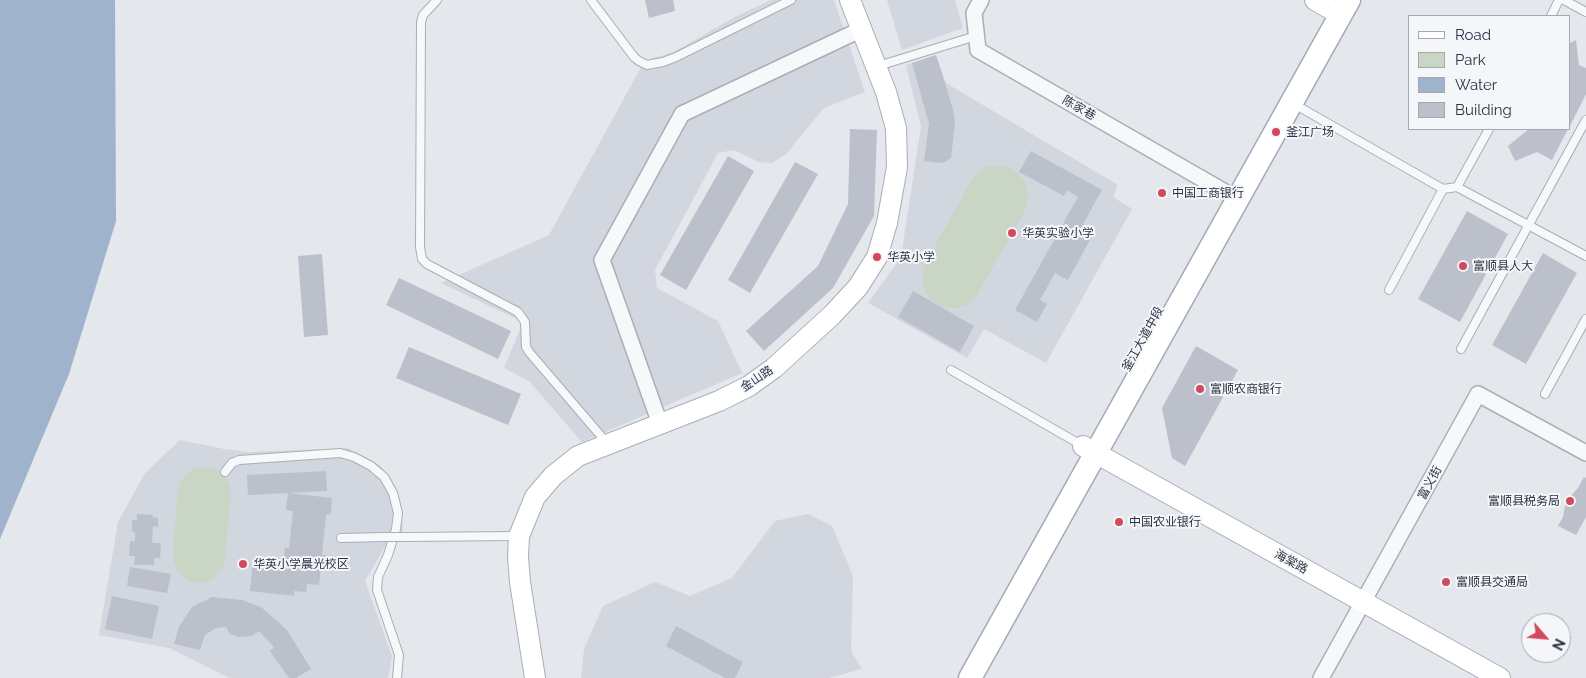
<!DOCTYPE html>
<meta charset="utf-8">
<style>
body{margin:0}
#map{position:relative;width:1586px;height:678px;overflow:hidden;background:#e4e7ec;font-family:Raleway,sans-serif}
canvas{display:block}
.legend{position:absolute;left:1408px;top:15px;width:162px;height:115px;box-sizing:border-box;background:#f4f6f9;border:1px solid #a4a8b1;margin:0;padding:6px 9px;list-style:none;font-size:15px;color:#2b3445}
.legend li{display:flex;align-items:center;gap:10px;height:25px}
.legend b{width:25px;border:1px solid #a4a8b1}
.north{position:absolute;left:1521px;top:613px;width:50px;height:50px;box-sizing:border-box;background:#f4f6f9;border:1px solid #a4a8b1;border-radius:50%;rotate:117deg;font-size:14px;font-weight:700;line-height:20px;text-align:center;color:#2b3445}
.north::after{content:'';display:block;margin:auto;width:18px;height:22px;background:#d1495b;clip-path:polygon(50% 0,100% 100%,50% 72%,0 100%)}
</style>
<div id="map">
<canvas width="1586" height="678"></canvas>
<ul class="legend">
<li><b style="height:6px;background:#fff"></b>Road</li>
<li><b style="height:14px;background:#c9d6c5"></b>Park</li>
<li><b style="height:14px;background:#9fb4cc"></b>Water</li>
<li><b style="height:14px;background:#bbc0ca"></b>Building</li>
</ul>
<div class="north">N</div>
</div>
<script>
const g = document.querySelector('canvas').getContext('2d');
g.lineJoin = 'round';
function fillPath(path, color) { g.fillStyle = color; g.fill(path, 'evenodd'); }
const shape = rows => new Path2D(rows.map(r => 'M' + r).join(''));
function strokePath(path, color, width, dash) { g.strokeStyle = color; g.lineWidth = width; g.lineCap = dash ? 'butt' : 'round'; g.setLineDash(dash || []); g.stroke(path); }
function write(font, color, halo, rows, align = 'center') {
  g.font = font + ' Raleway,"Noto Sans SC",sans-serif'; g.lineWidth = 4; g.setLineDash([]); g.textBaseline = 'middle'; g.strokeStyle = halo; g.fillStyle = color; for (const [text, x, y, turn = 0] of rows) {
    g.save(); g.translate(x, y); g.rotate((+turn || 0) * Math.PI / 180); g.textAlign = isNaN(turn) ? turn : align; if (halo) g.strokeText(text, 0, 0); g.fillText(text, 0, 0); g.restore();
  }
}
fillPath(shape([
 [771,0,834,0,865,92,824,108,787,153,772,163,759,162,734,150,718,153,655,270,657,288,718,321,742,373,582,442,529,381,504,368,523,322,441,283,549,235,645,60,672,53,735,17],
 [887,0,955,0,963,28,902,50],
 [936,55,946,83,1118,185,1113,197,1132,209,1046,363,984,329,967,358,868,303,901,257,921,126,906,65],
 [180,440,224,449,249,452,348,448,380,465,396,487,401,507,403,532,385,547,365,581,392,656,389,675,387,678,229,678,169,648,99,635,118,522,145,473],
 [808,514,832,526,853,576,851,651,862,669,829,678,581,678,584,649,603,606,655,582,690,596,732,578,775,521]
]), '#d2d6de');
fillPath(shape([
 [997,166,1007,167,1016,172,1023,180,1027,189,1028,200,1025,210,975,299,967,305,958,308,948,308,938,305,930,299,925,291,922,281,923,271,926,262,971,181,977,173,986,167],
 [202,467,211,468,220,472,226,478,230,486,231,495,224,566,213,579,206,582,197,583,189,581,182,576,177,570,174,562,173,553,178,490,181,481,186,474,194,469]
]), '#c9d6c5');
fillPath(shape([
 [0,0,115,0,116,221,69,374,0,539,0,648]
]), '#9fb4cc');
fillPath(shape([
 [645,0,673,0,675,11,649,18],
 [1576,40,1579,65,1586,68,1586,94,1570,126,1570,43],
 [936,55,953,109,955,122,951,158,943,163,924,161,929,124,912,63],
 [850,129,877,130,874,216,833,288,764,351,746,331,818,266,848,204],
 [1529,129,1568,129,1552,160,1537,152,1515,161,1508,146],
 [1031,151,1102,190,1078,233,1090,240,1068,280,1055,273,1040,300,1047,304,1037,322,1015,310,1078,197,1067,190,1064,196,1019,172],
 [728,156,754,171,686,290,660,275],
 [795,162,818,174,750,293,728,280],
 [1467,211,1508,234,1460,322,1418,299],
 [1543,253,1577,273,1526,364,1492,345],
 [322,254,328,335,304,337,298,256],
 [399,278,511,331,498,359,386,305],
 [913,291,974,326,960,352,898,317],
 [1196,346,1238,370,1185,466,1172,458,1162,408],
 [409,347,521,394,508,425,396,378],
 [326,471,327,491,288,493,332,498,331,514,326,515,322,555,326,555,325,568,321,567,319,585,307,584,306,592,294,591,294,596,250,591,253,560,283,563,285,548,289,548,293,511,286,510,288,493,248,495,247,475],
 [1584,477,1586,478,1586,517,1576,535,1558,526,1563,517,1566,501,1578,488],
 [137,514,153,515,152,517,158,518,158,527,153,526,152,543,161,543,160,558,154,558,154,565,134,565,135,556,129,556,130,541,135,541,135,532,132,531,132,520,137,520],
 [130,567,171,574,167,593,127,586],
 [112,596,159,606,152,639,105,629],
 [212,597,242,600,261,607,287,630,311,669,296,678,289,678,270,651,274,647,259,631,252,636,239,637,230,634,226,627,216,628,205,635,200,650,174,644,179,627,192,607],
 [676,626,743,662,735,678,725,678,666,646]
]), '#bbc0ca');
const lane = shape([
 [437,0,423,15,421,22,420,247,422,259,427,264,518,312,525,322,526,347,529,352,607,443],
 [591,0,634,57,639,61,647,65,663,62,676,57,791,0],
 [1564,0,1586,12],
 [1551,16,1559,0],
 [878,66,976,36],
 [1294,104,1443,189,1457,187,1586,256],
 [1457,187,1489,129],
 [1389,290,1443,189],
 [1461,349,1586,120],
 [951,370,1083,446],
 [1545,394,1586,319],
 [225,472,232,463,239,460,340,453,354,457,371,466,384,477,393,493,398,513,396,529,388,555,378,577,377,590,399,655,397,678],
 [404,537,517,536],
 [341,538,384,537]
]);
const street = shape([
 [981,0,974,13,978,50,1225,192],
 [660,424,602,260,682,114,862,29],
 [1321,678,1478,394,1586,453]
]);
const secondary = shape([
 [1315,0,1341,15],
 [1083,446,1500,678],
 [535,678,520,582,518,557,519,536,535,497,553,476,578,456,719,401,749,386,774,368,832,315,858,287,877,257,887,223,897,167,896,128,886,92,850,0]
]);
const primary = shape([
 [970,678,1349,0]
]);
strokePath(lane, '#a9aeb7', 10);
strokePath(street, '#a9aeb7', 18);
strokePath(secondary, '#a9aeb7', 22);
strokePath(primary, '#a3abb8', 25);
strokePath(lane, '#f7f8fa', 8);
strokePath(street, '#f7f8fa', 15);
strokePath(secondary, '#fff', 20);
strokePath(primary, '#fff', 22);
const laneBridge = shape([
 [384,537,404,537]
]);
strokePath(laneBridge, '#a9aeb7', 10, []);
strokePath(laneBridge, '#f7f8fa', 8);
for (const [x, y, r, color] of [
 [1276,132,5,"#d1495b"],
 [1162,193,5,"#d1495b"],
 [1012,233,5,"#d1495b"],
 [877,257,5,"#d1495b"],
 [1463,266,5,"#d1495b"],
 [1200,389,5,"#d1495b"],
 [1570,501,5,"#d1495b"],
 [1119,522,5,"#d1495b"],
 [243,564,5,"#d1495b"],
 [1446,582,5,"#d1495b"]
]) { const dot = new Path2D(); dot.arc(x, y, r, 0, 2 * Math.PI); g.fillStyle = color; g.fill(dot); strokePath(dot, '#f4f6f9', 2); }
write('12px', '#2b3445', '#f4f6f9', [
 ["陈家巷",1079,108,30],
 ["釜江大道中段",1143,339,-61],
 ["金山路",757,379,-34],
 ["富义街",1430,483,-61],
 ["海棠路",1291,562,29]
]);
write('12px', '#2b3445', '#f4f6f9', [
 ["釜江广场",1286,132],
 ["中国工商银行",1172,193],
 ["华英实验小学",1022,233],
 ["华英小学",887,257],
 ["富顺县人大",1473,266],
 ["富顺农商银行",1210,389],
 ["富顺县税务局",1560,501,"right"],
 ["中国农业银行",1129,522],
 ["华英小学晨光校区",253,564],
 ["富顺县交通局",1456,582]
], 'left');
</script>
